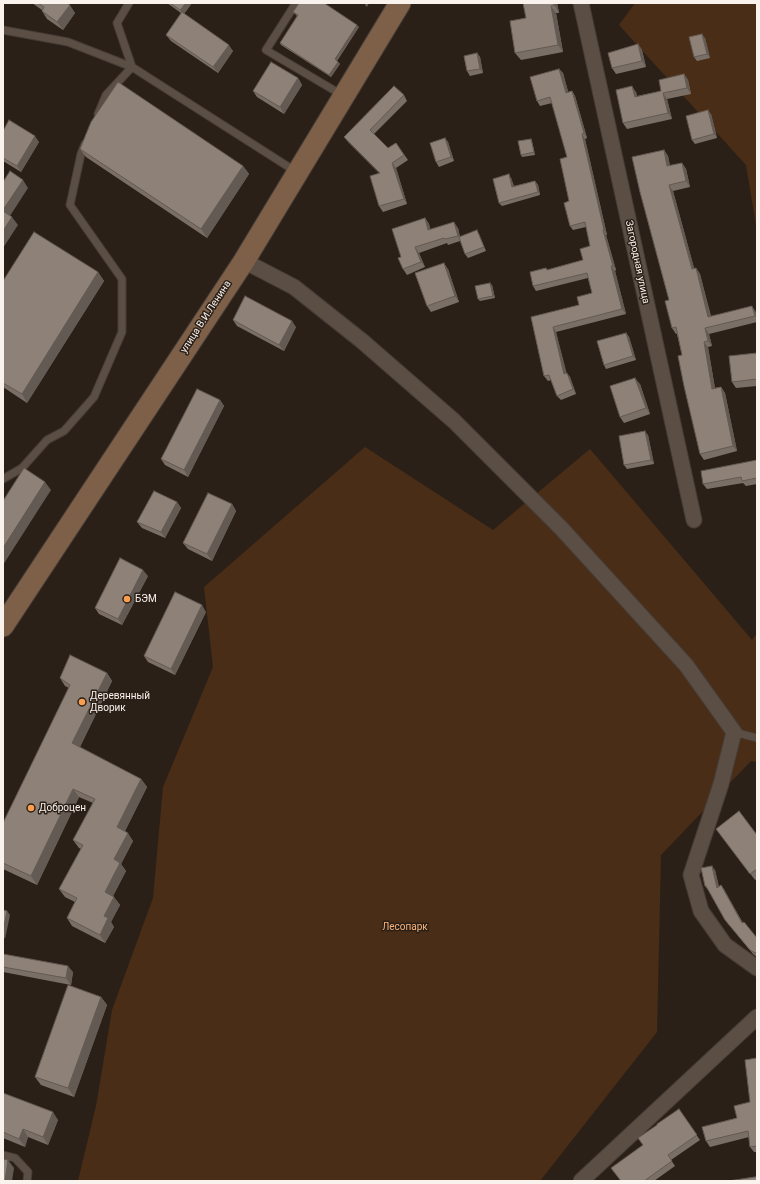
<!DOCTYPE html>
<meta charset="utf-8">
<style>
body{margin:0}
#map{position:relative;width:760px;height:1184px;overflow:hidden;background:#2b2018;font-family:Roboto,sans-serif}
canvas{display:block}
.frame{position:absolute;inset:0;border:4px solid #faf2ed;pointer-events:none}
</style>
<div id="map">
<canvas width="760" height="1184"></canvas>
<div class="frame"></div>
</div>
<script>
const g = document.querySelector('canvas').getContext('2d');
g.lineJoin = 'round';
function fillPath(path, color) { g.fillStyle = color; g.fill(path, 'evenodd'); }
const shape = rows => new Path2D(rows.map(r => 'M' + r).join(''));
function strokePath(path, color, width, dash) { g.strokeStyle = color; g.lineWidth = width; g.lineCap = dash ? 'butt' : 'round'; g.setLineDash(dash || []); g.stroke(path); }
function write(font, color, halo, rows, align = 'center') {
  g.font = font + ' Roboto,sans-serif'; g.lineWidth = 3; g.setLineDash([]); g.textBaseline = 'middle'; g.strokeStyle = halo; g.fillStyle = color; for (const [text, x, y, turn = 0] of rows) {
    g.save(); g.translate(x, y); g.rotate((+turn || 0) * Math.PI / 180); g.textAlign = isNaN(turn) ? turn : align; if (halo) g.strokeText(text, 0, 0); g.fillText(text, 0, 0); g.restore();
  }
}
fillPath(shape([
 [635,3,757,3,757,231,746,165,619,25],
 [365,447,493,530,590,449,752,640,757,633,757,762,751,761,661,855,657,1032,540,1181,78,1181,96,1106,112,1010,153,898,163,787,213,667,204,587]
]), '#492d16');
const lane = shape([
 [129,3,117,23,132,67],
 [296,3,266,50,342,95],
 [3,30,68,42,132,67,295,171],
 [98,114,106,95,132,67],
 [3,479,22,468,47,440,64,431,94,397,122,332,122,279,70,205,81,154,85,144],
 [734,732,757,738],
 [3,1155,15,1158,28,1172,27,1181]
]);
const street = shape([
 [581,3,694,520],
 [244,261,294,287,362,341,454,421,561,528,686,665,734,732,721,784,691,875,701,911,725,945,757,968],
 [581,1181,757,1017]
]);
const secondary = shape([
 [3,626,244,261,400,3]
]);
strokePath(lane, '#463d37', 9);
strokePath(street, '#463d37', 17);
strokePath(secondary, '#463d37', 23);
strokePath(lane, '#5b4e45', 7);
strokePath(street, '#5b4e45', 15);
strokePath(secondary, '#7e6049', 21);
fillPath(shape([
 [32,3,67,3,75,13,63,30,47,19,42,11,42,10],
 [167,3,192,3,184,14,233,51,218,73,171,41,166,35,181,13],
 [557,3,559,13,556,13,563,52,521,60,515,53,526,18],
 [293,12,359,27,337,61,340,64,331,77,281,45,280,43,297,16],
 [705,38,710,58,697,61,694,57],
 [638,44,642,50,646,67,616,74,612,68],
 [477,53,480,57,483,73,470,76,467,71],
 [559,69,563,73,568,92,572,91,575,96,587,138,585,139,607,235,606,235,616,270,615,271,626,314,556,332,566,373,570,377,576,394,561,400,557,396,551,380,548,381,544,376,531,317,579,305,592,293,588,278,536,291,533,286,546,268,547,270,583,260,590,246,586,227,573,230,570,226,567,157,552,103,540,106,537,101],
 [684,74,688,80,691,94,667,99,672,119,627,129,623,123,636,92,637,96,661,91],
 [298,78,302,85,284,114,257,97,253,91],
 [404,95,407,101,374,134,388,148,396,143,408,160,396,168,407,204,383,212,379,206,379,173,348,142,344,137],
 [711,114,717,138,695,144,692,140],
 [3,131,39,142,21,172,3,161],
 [445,138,448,142,454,161,439,167,436,162],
 [531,139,532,141,535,155,522,157,521,155],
 [80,149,243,166,249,174,207,238,86,157],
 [664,150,668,156,670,166,682,163,686,169,690,187,673,191,694,268,696,268,700,274,711,316,756,312,757,314,757,322,709,334,712,346,708,347,715,388,721,387,725,393,737,451,704,460,700,454,682,355,677,334,676,334,672,328,669,300],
 [511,178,514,186,535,181,538,185,540,195,502,206,499,203],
 [425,218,429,224,430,229,458,228,460,237,479,234,486,251,468,258,465,254,460,241,448,245,447,243,419,253,425,267,407,275,403,269,401,257],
 [448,269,459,302,431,312,427,306],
 [98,272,104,281,27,403,3,387,3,281],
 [492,285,495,298,480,301,478,299],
 [233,320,296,327,284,351,237,326],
 [626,333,629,337,636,360,606,369,604,365],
 [757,353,757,386,736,388,732,382],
 [640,384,650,414,624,423,620,417],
 [220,400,224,406,188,477,165,465,161,459],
 [648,435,654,464,627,469,624,465],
 [757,460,757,484,746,486,743,483,707,489,703,484],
 [177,502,181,508,165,538,142,528,137,522],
 [232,504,236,511,212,561,188,549,183,543],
 [148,576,122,625,99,614,95,608],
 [206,612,175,675,148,662,144,656],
 [107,673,112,681,80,747,141,779,147,787,125,831,133,841,121,864,126,871,113,896,120,905,111,922,114,927,105,943,72,926,67,918,75,902,65,897,59,889,81,849,79,848,73,840,93,803,79,797,37,885,3,869,3,823,69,688,65,686,60,678],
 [721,835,757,835,757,879,755,880],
 [715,870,719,887,721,885,743,923,757,938,757,957,753,954,728,923,709,890,708,890,705,886],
 [3,954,73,972,71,985,3,972],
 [101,997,107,1005,74,1097,41,1085,35,1077],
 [757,1058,757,1152,754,1152,750,1147,749,1137,710,1147,706,1141,737,1118,750,1102],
 [3,1093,58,1120,48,1145,28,1137,25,1147,3,1138],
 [679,1109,700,1140,671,1160,675,1166,654,1181,621,1181,657,1125]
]), '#7a6f66');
fillPath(shape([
 [186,3,192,3,183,15,180,10],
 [366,3,369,3,367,7,365,5],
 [553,3,557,3,559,13,554,5],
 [70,5,75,13,63,30,57,22],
 [551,6,556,13,563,52,558,45],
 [357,25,359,27,336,61,335,59],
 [702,34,705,38,710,58,707,54],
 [638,44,642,50,646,67,642,61],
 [229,45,233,51,218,73,213,67],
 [477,53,480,57,483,73,480,69],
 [338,62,340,64,331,77,329,75],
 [559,69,563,73,570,98,566,93],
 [684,74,688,80,691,94,687,88],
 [298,78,302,85,284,114,280,107],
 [632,86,636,92,639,103,635,97],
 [572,91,575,96,587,138,584,133],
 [663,93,667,99,672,119,668,113],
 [708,110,711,114,717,138,714,134],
 [582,134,585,139,607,235,604,230],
 [35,136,39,142,21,172,17,166],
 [445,138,448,142,454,161,451,157],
 [664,150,668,156,671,172,667,166],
 [392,163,396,168,407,204,404,199],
 [682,163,686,169,690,187,686,181],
 [243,166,249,174,207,238,201,229],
 [509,174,511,178,515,190,512,187],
 [23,180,28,188,8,219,3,211,3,210],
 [535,181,538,185,540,195,538,192],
 [669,185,673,191,696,275,692,269],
 [12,217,18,225,3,248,3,231],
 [425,218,429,224,432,235,428,230],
 [454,222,458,228,461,241,458,236],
 [603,230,606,235,616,270,613,266],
 [415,247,419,253,425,267,421,262],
 [444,263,448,269,459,302,455,296],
 [611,266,615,271,626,314,622,309],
 [696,268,700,274,712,323,708,317],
 [98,272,104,281,27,403,22,394],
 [490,283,492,285,495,298,493,296],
 [752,306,756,312,757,319,755,316],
 [292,321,296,327,284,351,279,345],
 [553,327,556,332,568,378,564,374],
 [705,328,709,334,712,346,708,341],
 [626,333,629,337,636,360,633,356],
 [704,342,708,347,716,395,712,389],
 [567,373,570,377,576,394,573,389],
 [635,378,640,384,650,414,646,408],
 [721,387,725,393,737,451,733,446],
 [220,400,224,406,188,477,184,470],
 [645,431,648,435,654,464,651,460],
 [45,482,51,490,3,565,3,548],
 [177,502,181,508,165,538,161,532],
 [232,504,236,511,212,561,207,554],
 [143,570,148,576,122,625,118,619],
 [202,605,206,612,175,675,171,669],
 [107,673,112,681,78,751,72,743],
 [141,779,147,787,123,835,117,827],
 [73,789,79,797,37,885,31,876],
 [128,833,133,841,121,864,126,871,111,900,105,892,114,859],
 [712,866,715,870,720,892,717,888],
 [721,885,724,889,745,927,742,923],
 [114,897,120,905,111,922,114,927,105,943,100,935,104,916],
 [7,911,10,915,5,939,3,935,3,931],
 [68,966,73,972,71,985,66,978],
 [101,997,107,1005,74,1097,68,1088],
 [53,1112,58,1120,48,1145,43,1137],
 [23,1129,28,1137,25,1147,19,1139],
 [8,1160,14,1168,12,1181,5,1181]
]), '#635a53');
const building = shape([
 [38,3,67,3,70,5,57,22,42,11,44,7,38,3],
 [170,3,186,3,180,10,170,3],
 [299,3,324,3,357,25,335,59,338,62,329,75,280,43,298,15,293,12,299,3],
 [523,3,553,3,554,5,551,6,558,45,515,53,510,21,526,18,523,3],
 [182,12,229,45,213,67,166,35,182,12],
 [702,34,707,54,694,57,689,37,702,34],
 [638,44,642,61,612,68,608,53,638,44],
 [477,53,480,69,467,71,464,56,477,53],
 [271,62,298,78,280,107,253,91,271,62],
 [559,69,566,93,572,91,584,133,582,134,604,230,603,230,613,266,611,266,622,309,553,327,564,374,567,373,573,389,557,396,549,375,544,376,531,317,579,305,577,297,592,293,587,273,533,286,530,272,546,268,547,270,583,260,580,249,590,246,585,222,570,226,564,203,569,201,560,159,567,157,550,97,537,101,530,77,559,69],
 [684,74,687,88,663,93,668,113,623,123,616,90,632,86,635,97,661,91,659,80,684,74],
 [118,82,243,166,201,229,80,149,91,122,118,82],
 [394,86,404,95,370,130,388,148,396,143,404,155,392,163,404,199,379,206,370,176,380,173,344,137,394,86],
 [708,110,714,134,692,140,686,116,708,110],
 [9,120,35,136,17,166,3,158,3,131,9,120],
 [445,138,451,157,436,162,430,143,445,138],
 [531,139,534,152,521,155,518,141,531,139],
 [664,150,667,166,682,163,686,181,669,185,692,269,696,268,708,317,752,306,755,316,705,328,708,341,704,342,712,389,721,387,733,446,700,454,684,386,678,356,682,355,676,327,672,328,665,301,669,300,640,192,632,157,664,150],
 [10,171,23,180,3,210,3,182,10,171],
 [509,174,512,187,535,181,538,192,499,203,493,179,509,174],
 [3,211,12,217,3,231,3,211],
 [425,218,428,230,454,222,458,236,445,239,444,238,415,247,421,262,403,269,398,258,401,257,392,229,425,218],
 [477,230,484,247,465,254,459,237,477,230],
 [34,232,98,272,22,394,3,383,3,281,34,232],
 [444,263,455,296,427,306,415,273,444,263],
 [490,283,493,296,478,299,475,286,490,283],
 [245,296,292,321,279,345,233,320,245,296],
 [626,333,633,356,604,365,597,341,626,333],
 [757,353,757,379,732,382,729,356,757,353],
 [635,378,646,408,620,417,610,386,635,378],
 [197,389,220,400,184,470,161,459,197,389],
 [645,431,651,460,624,465,619,436,645,431],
 [757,460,757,478,742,481,741,477,703,484,701,471,757,460],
 [24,468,45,482,3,548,3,501,24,468],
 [154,491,177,502,161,532,137,522,154,491],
 [208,493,232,504,207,554,183,543,208,493],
 [120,558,143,570,118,619,95,608,120,558],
 [175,592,202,605,171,669,144,656,175,592],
 [70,655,107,673,72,743,141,779,117,827,128,833,114,859,120,863,105,892,114,897,104,916,108,918,100,935,67,918,77,898,59,889,83,845,73,840,95,799,73,789,31,876,3,863,3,823,70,685,60,678,70,655],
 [739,811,757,835,757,869,750,874,716,829,739,811],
 [712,866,717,888,721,885,742,923,744,922,757,938,757,952,755,953,750,950,725,920,706,886,705,886,701,868,712,866],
 [3,910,7,911,3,931,3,910],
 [3,954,68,966,66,978,3,967,3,954],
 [68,985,101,997,68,1088,35,1077,68,985],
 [757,1058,757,1146,750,1147,748,1131,706,1141,702,1127,737,1118,734,1106,750,1102,745,1060,757,1058],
 [3,1093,53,1112,43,1137,23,1129,19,1139,3,1132,3,1093],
 [679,1109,697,1135,668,1155,672,1161,644,1181,621,1181,611,1168,643,1145,638,1138,657,1125,657,1124,679,1109],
 [3,1159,8,1160,5,1181,3,1181,3,1159],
 [755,1177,757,1177,757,1181,728,1181,755,1177]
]);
fillPath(building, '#8e8177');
strokePath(building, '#635a53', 1);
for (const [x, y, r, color] of [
 [127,599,4,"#fa9f4f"],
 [82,702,4,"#fa9f4f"],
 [31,808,4,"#fa9f4f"]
]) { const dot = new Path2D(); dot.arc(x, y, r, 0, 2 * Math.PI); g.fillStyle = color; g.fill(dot); strokePath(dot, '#2b2018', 1.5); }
write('10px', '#faf2ed', '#2b2018', [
 ["Загородная улица",637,262,78],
 ["улица В.И.Ленина",206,317,-57]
]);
write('10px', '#faf2ed', '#2b2018', [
 ["БЭМ",135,599],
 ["Деревянный",90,696],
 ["Дворик",90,708],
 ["Доброцен",39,808]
], 'left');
write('10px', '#fcb47a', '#2b2018', [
 ["Лесопарк",405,927]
]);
</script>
